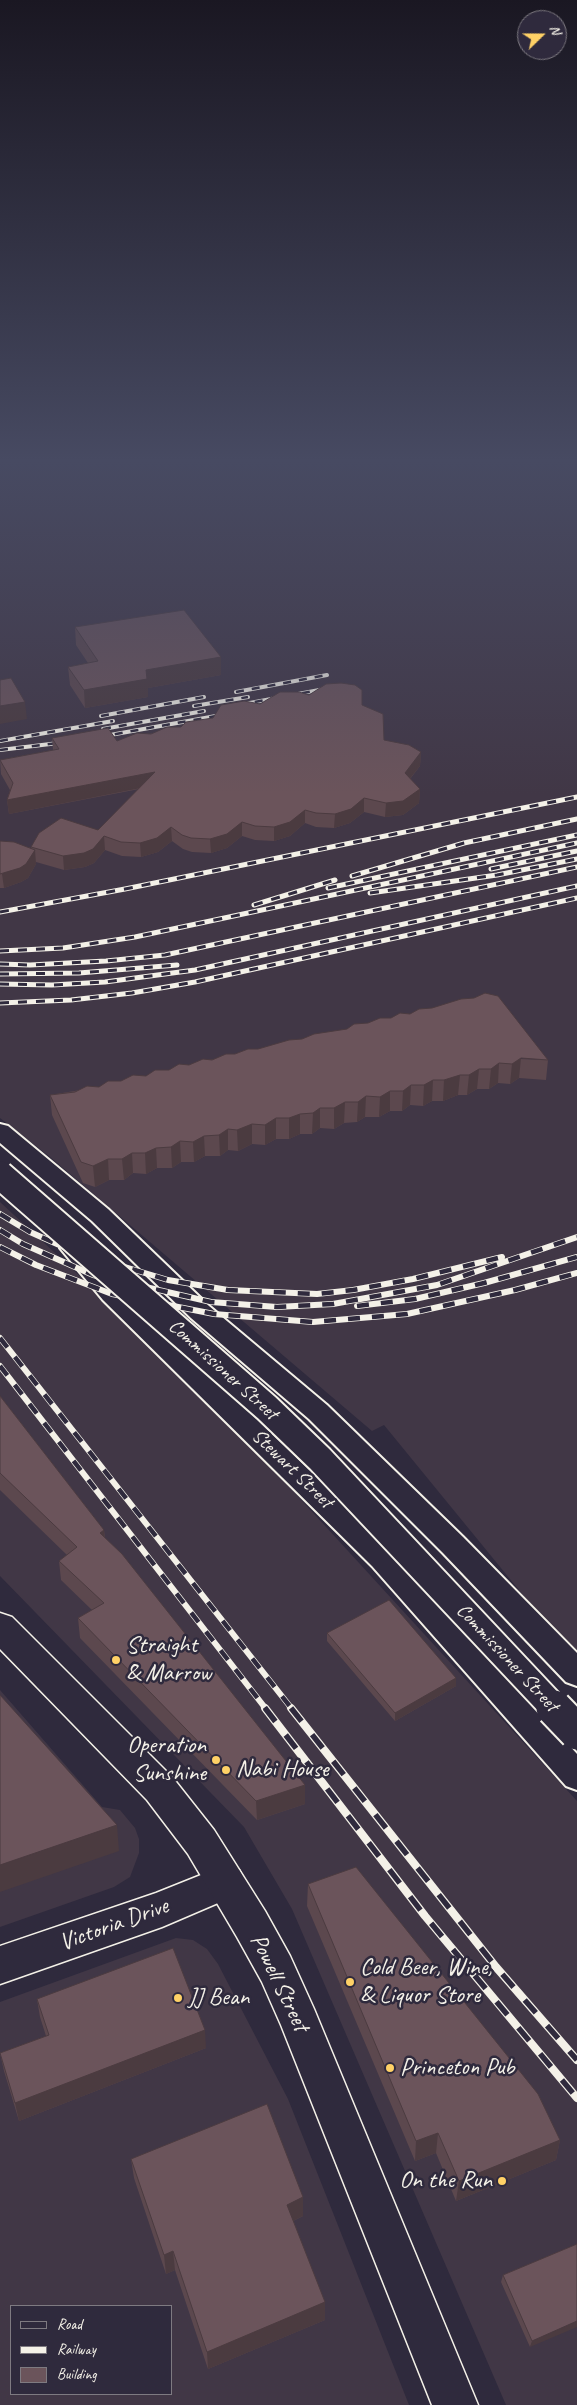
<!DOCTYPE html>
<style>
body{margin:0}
#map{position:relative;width:577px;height:2405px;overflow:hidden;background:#2f2a3d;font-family:Caveat,sans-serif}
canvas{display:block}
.legend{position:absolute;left:10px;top:2305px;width:162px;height:90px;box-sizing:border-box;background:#2f2a3d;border:1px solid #7e7a81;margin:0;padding:6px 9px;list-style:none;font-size:15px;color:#f4f1e8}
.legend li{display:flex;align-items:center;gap:10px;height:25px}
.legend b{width:25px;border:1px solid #7e7a81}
.north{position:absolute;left:517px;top:10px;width:50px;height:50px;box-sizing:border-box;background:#2f2a3d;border:1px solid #7e7a81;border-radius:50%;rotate:68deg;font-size:14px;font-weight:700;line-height:20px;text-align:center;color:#f4f1e8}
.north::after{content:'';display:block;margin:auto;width:18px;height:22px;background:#ffd166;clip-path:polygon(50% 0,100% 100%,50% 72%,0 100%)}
</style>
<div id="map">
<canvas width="577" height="2405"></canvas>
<ul class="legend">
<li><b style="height:6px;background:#2f2a3d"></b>Road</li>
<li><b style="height:6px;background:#f4f1e8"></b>Railway</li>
<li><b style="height:14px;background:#6b545b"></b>Building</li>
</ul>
<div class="north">N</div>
</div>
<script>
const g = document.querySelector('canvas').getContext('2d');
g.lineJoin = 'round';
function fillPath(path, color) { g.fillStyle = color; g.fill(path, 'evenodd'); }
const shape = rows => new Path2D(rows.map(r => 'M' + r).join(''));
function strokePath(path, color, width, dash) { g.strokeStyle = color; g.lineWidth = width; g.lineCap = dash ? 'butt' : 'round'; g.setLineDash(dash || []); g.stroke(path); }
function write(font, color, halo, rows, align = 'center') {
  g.font = font + ' Caveat,sans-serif'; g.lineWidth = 5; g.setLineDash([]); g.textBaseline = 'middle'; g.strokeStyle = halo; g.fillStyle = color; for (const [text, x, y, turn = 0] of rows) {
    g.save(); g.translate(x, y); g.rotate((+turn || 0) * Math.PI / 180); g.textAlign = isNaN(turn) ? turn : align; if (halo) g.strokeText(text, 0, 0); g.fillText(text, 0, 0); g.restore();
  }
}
fillPath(shape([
 [0,457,577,457,577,1661,384,1425,372,1431,50,1157,0,1118],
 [0,1202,124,1317,240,1433,577,1801,577,2405,506,2405,292,1909,244,1827,0,1576],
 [0,1690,102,1807,120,1810,135,1828,139,1839,139,1853,130,1877,114,1887,0,1927],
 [176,1938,193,1940,207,1949,218,1964,288,2099,409,2405,0,2405,0,2002],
 [11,2306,171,2306,171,2394,11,2394]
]), '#413746');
const minor = shape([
 [0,1124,8,1126,108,1209,209,1306,327,1405,463,1537,577,1653,577,1686,566,1682,443,1553,309,1419,191,1318,92,1221,0,1143,0,1124],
 [72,1240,81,1242,121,1288,392,1550,577,1754,577,1790,566,1786,372,1566,103,1300,60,1248,63,1242,72,1240]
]);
const tertiary = shape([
 [226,1865,239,1870,245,1882,239,1894,162,1927,0,1984,0,1946,156,1893,226,1865]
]);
const secondary = shape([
 [0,1613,12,1617,173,1778,214,1830,265,1911,290,1956,314,2009,478,2405,432,2405,281,2025,262,1982,237,1937,188,1854,147,1800,0,1649,0,1613]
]);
strokePath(minor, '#f4f1e8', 4);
strokePath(tertiary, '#f4f1e8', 3);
strokePath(secondary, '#f4f1e8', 3);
fillPath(minor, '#2f2a3d');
fillPath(tertiary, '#2f2a3d');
fillPath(secondary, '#2f2a3d');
const railFar3 = shape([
 [236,692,327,675],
 [239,705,330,688],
 [194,706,248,697],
 [101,716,204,697],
 [103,729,204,711],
 [99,737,227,714],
 [0,741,113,721],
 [0,750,67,742]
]);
const railFar2 = shape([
 [491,869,577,851],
 [352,876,464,843,577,819],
 [328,888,577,835],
 [370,893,497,875,577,859],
 [254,905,335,880],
 [0,912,125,889,577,797],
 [0,951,63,948,135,937,577,843],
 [0,964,30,965,106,961,165,955,577,867],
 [0,974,79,973,177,965],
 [0,984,52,985,105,982,195,970,577,886],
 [0,1003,71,1000,132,993,195,982,577,898]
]);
const railFar1 = shape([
 [0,1214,30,1232,75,1252,168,1280,228,1290,317,1294,353,1290,413,1279,502,1257],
 [0,1230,23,1244,93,1275,211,1302,277,1307,333,1304,437,1285,577,1237],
 [0,1247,36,1265,112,1294,214,1314,313,1322,407,1314,515,1290,577,1273],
 [357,1306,415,1299,484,1283,577,1257],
 [0,1338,292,1709],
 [0,1366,266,1709]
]);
const rail = shape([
 [265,1708,425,1916,577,2098],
 [291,1708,496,1967,577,2060]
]);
strokePath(railFar3, '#f4f1e8', 4);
strokePath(railFar2, '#f4f1e8', 5);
strokePath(railFar1, '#f4f1e8', 6);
strokePath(rail, '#f4f1e8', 8);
strokePath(railFar3, '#2f2a3d', 2.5, [8]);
strokePath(railFar2, '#2f2a3d', 3, [9]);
strokePath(railFar1, '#2f2a3d', 4.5, [12]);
strokePath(rail, '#2f2a3d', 5.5, [17]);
const minorBridgeFar1 = shape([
 [0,1175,267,1408,320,1459,555,1709]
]);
const minorBridge = shape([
 [554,1708,577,1732]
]);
strokePath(minorBridgeFar1, '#f4f1e8', 31, []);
strokePath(minorBridge, '#f4f1e8', 39, []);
strokePath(minorBridgeFar1, '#2f2a3d', 27);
strokePath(minorBridge, '#2f2a3d', 35);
fillPath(shape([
 [75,627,221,675,148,688,148,697,85,708,70,685,68,667,88,663,76,645],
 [309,695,362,705,384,740,421,752,420,766,410,779,420,789,419,803,403,815,385,817,364,812,350,823,334,828,316,827,305,823,290,836,274,841,255,840,242,836,227,848,211,853,192,852,183,849,172,841,158,852,141,857,122,856,105,850,94,863,85,867,64,870,36,862,36,864,28,878,21,882,4,888,0,888,0,841,31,848,31,847,98,830,139,789,9,814,7,800,10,790,1,774,0,760,53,750,52,738,117,741,181,727,213,718,260,704],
 [248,1049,548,1060,546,1080,519,1078,510,1084,498,1083,489,1089,477,1089,467,1095,458,1095,443,1101,432,1101,423,1106,410,1105,402,1111,390,1111,379,1117,365,1117,357,1122,344,1123,334,1129,320,1128,312,1134,300,1134,289,1139,276,1139,265,1145,252,1144,238,1151,228,1150,220,1156,205,1156,194,1162,181,1162,172,1168,157,1168,146,1174,133,1173,124,1180,109,1180,95,1187,83,1183,52,1115,50,1095,99,1087,121,1081,146,1076,189,1065,235,1054],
 [0,1396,104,1530,105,1538,305,1785,305,1804,257,1820,80,1638,78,1618,92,1610,61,1580,59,1561,67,1555,0,1490],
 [327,1633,456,1678,456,1686,395,1721,327,1641],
 [308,1884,560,2140,556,2160,456,2201,436,2153,415,2161,307,1906],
 [37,1999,206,2048,19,2121,4,2071,0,2053,46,2036,40,2017],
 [131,2159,303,2216,293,2221,325,2320,208,2369,175,2270,166,2274,134,2178],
 [577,2244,530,2347,501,2282,503,2275]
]), '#5c484e');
fillPath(shape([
 [221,657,221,675,148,688,148,697,85,708,84,690,146,670],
 [25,702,27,719,0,724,0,706],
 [421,752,420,766,404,786,405,773],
 [155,772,156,785,9,814,7,800],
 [420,789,419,803,403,815,385,817,386,803],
 [364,798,364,812,350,823,334,828,335,814],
 [305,810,305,823,290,836,274,841,274,827],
 [242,822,242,836,227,848,211,853,210,839],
 [171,827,172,841,158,852,141,857,140,843],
 [104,836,105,850,94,863,85,867,64,870,63,856],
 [35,850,36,864,28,878,21,882,4,888,2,874],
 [521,1058,519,1078,510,1084,512,1064],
 [499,1063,498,1083,489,1089,491,1069],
 [479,1069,477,1089,467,1095,469,1075],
 [460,1075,458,1095,443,1101,444,1080],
 [433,1080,432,1101,423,1106,424,1085],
 [411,1085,410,1105,402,1111,403,1091],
 [390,1091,390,1111,379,1117,380,1097],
 [366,1096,365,1117,357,1122,358,1102],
 [345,1102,344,1123,334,1129,334,1108],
 [320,1108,320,1128,312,1134,313,1113],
 [300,1114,300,1134,289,1139,289,1118],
 [276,1118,276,1139,265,1145,265,1125],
 [252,1124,252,1144,238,1151,237,1130],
 [228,1129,228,1150,220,1156,219,1135],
 [204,1136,205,1156,194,1162,193,1142],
 [180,1141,181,1162,172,1168,171,1147],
 [156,1148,157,1168,146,1174,145,1153],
 [132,1153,133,1173,124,1180,122,1159],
 [108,1159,109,1180,95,1187,93,1166],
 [104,1530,106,1549,100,1533],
 [456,1678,456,1686,395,1721,395,1713],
 [305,1785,305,1804,257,1820,256,1801],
 [117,1825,119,1851,0,1892,0,1865],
 [205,2030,206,2048,19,2121,15,2103],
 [438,2133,436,2153,415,2161,416,2141],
 [560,2140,556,2160,456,2201,459,2181],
 [303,2197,303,2216,287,2224,287,2205],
 [173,2251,175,2270,166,2274,164,2255],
 [325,2302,325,2320,208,2369,207,2352],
 [577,2321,577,2327,530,2347,532,2341]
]), '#4b3b40');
const building = shape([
 [184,610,221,657,146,670,147,679,84,690,68,667,98,661,75,627,184,610],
 [11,678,25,702,0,706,0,680,11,678],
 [341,683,355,685,362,690,362,705,383,714,384,740,409,745,421,752,405,773,420,789,403,801,386,803,364,798,351,809,335,814,316,813,305,810,290,822,274,827,255,826,242,822,227,834,210,839,191,838,182,835,171,827,157,838,140,843,121,842,104,836,93,849,84,853,63,856,31,847,39,833,61,818,98,830,155,772,7,800,13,783,0,760,59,749,52,738,108,728,117,741,137,733,151,734,167,727,181,727,186,722,213,718,221,705,244,701,260,704,280,692,299,692,309,695,326,684,341,683],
 [0,841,14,842,35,850,26,864,20,868,0,874,0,841],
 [485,993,498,996,548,1060,521,1058,512,1064,499,1063,491,1069,479,1069,469,1075,460,1075,444,1080,433,1080,424,1085,411,1085,403,1091,390,1091,380,1097,366,1096,358,1102,345,1102,334,1108,320,1108,313,1113,300,1114,289,1118,276,1118,265,1125,252,1124,237,1130,228,1129,219,1135,204,1136,193,1142,180,1141,171,1147,156,1148,145,1153,132,1153,122,1159,108,1159,93,1166,81,1162,50,1095,75,1092,87,1086,99,1087,108,1081,121,1081,133,1075,146,1076,155,1070,169,1070,179,1064,189,1065,203,1059,212,1060,226,1054,235,1054,248,1049,258,1049,289,1040,302,1039,314,1034,347,1029,354,1024,368,1023,380,1018,391,1018,400,1013,410,1014,419,1009,432,1008,461,999,474,998,485,993],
 [0,1396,104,1530,100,1533,122,1554,305,1785,256,1801,78,1618,104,1603,59,1561,77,1547,0,1473,0,1396],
 [389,1600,456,1678,395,1713,327,1633,389,1600],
 [0,1695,117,1825,0,1865,0,1695],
 [356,1867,538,2094,560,2140,459,2181,438,2133,416,2141,308,1884,356,1867],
 [173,1948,205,2030,15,2103,0,2053,49,2035,37,1999,173,1948],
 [267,2104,303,2197,287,2205,325,2302,207,2352,173,2251,164,2255,131,2159,267,2104],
 [577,2244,577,2321,532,2341,503,2275,577,2244]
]);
fillPath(building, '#6b545b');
strokePath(building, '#4b3b40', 1);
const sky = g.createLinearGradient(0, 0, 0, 794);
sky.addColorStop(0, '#1a1722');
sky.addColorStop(0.58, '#474a62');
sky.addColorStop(1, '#474a6200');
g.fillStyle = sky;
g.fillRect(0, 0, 577, 794);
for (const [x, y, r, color] of [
 [116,1660,5,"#ffd166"],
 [216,1760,5,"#ffd166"],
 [226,1770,5,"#ffd166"],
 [350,1982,5,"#ffd166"],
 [178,1998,5,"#ffd166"],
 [390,2068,5,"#ffd166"],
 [502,2181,5,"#ffd166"]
]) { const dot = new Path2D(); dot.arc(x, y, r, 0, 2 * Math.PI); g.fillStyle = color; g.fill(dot); strokePath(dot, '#2f2a3d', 2); }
write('20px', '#f4f1e8', '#2f2a3d', [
 ["Commissioner Street",223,1370,42],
 ["Stewart Street",292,1469,44],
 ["Commissioner Street",507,1658,47]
]);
write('24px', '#f4f1e8', '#2f2a3d', [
 ["Straight",126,1646],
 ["& Marrow",126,1674],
 ["Operation",206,1746,"right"],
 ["Sunshine",206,1774,"right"],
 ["Nabi House",236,1770],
 ["Cold Beer, Wine,",360,1968],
 ["& Liquor Store",360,1996],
 ["JJ Bean",188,1998],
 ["Princeton Pub",400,2068],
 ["On the Run",492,2181,"right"]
], 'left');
write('24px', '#f4f1e8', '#2f2a3d', [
 ["Victoria Drive",114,1925,-20],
 ["Powell Street",279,1983,64]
]);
</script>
